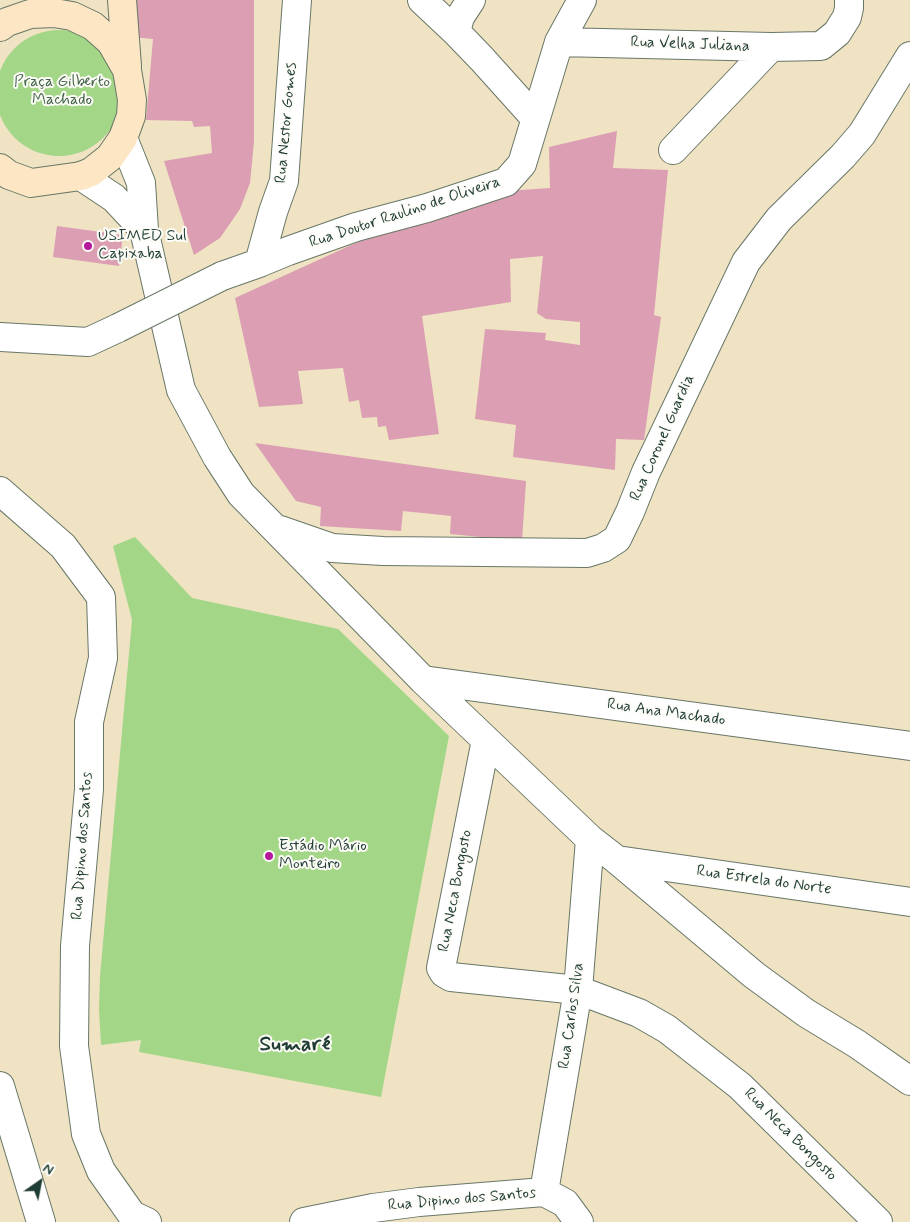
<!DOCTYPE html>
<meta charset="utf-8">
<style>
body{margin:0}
#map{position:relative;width:910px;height:1222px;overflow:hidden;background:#efe3c4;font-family:Mynerve,sans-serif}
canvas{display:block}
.north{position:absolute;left:15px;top:1157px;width:50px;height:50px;-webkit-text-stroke:4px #fdfcf7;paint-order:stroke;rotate:33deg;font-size:14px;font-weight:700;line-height:20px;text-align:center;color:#1f3d34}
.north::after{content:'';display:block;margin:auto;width:18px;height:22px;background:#1f3d34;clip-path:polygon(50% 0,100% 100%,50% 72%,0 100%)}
</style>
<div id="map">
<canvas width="910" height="1222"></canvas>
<div class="north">N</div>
</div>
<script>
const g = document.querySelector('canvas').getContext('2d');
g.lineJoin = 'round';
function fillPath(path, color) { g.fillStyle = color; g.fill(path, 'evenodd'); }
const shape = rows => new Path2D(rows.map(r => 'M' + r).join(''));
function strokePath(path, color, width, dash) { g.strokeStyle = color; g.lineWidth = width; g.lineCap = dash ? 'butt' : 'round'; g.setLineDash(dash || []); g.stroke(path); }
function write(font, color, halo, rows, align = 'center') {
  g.font = font + ' Mynerve,sans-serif'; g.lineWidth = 4; g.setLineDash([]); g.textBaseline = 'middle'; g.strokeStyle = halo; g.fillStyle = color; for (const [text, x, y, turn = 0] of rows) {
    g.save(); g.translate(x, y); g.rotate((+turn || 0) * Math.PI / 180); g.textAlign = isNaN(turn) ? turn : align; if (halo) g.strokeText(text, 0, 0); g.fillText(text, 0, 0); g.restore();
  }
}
fillPath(shape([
 '-4 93a63 63 0 1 1 126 0a63 63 0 1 1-126 0Z',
 [135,537,192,598,338,629,449,736,381,1097,139,1052,141,1040,101,1045,99,1010,100,976,132,620,113,546]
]), '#a3d686');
fillPath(shape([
 [133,0,254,0,254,142,250,183,240,209,220,238,194,255,164,161,212,153,210,126,194,127,192,121,146,120,153,39,131,37],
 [617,131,613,168,668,170,654,315,661,317,644,440,616,439,615,470,513,457,516,425,475,419,485,329,546,333,545,340,580,345,580,322,546,319,537,313,543,256,510,259,511,302,422,316,439,434,389,440,386,426,378,427,377,417,362,418,359,400,349,402,343,368,298,371,303,404,259,407,235,298,349,246,430,213,506,191,550,188,549,147],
 [57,226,123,235,119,266,53,257],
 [255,443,526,481,522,541,450,534,451,516,403,511,401,531,320,526,321,507,296,501]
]), '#db9eb2');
const street = shape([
 [422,0,456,32,482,59,535,118],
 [456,32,460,17,471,0],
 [559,42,771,47,821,46,837,33,847,17,849,8,849,0],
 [123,138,141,183,144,230,181,390,217,457,241,494,423,680,590,839,617,860,754,975,806,1013,857,1044,910,1081],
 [673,150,771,47],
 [81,176,114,198,144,230],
 [259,263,288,251,356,227,427,208,506,182,522,164,559,42,582,0],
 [222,276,259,263,273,212,284,181,297,0],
 [0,337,88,342,118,328],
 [0,491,63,546,101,597,103,658,89,722,89,789,75,946,74,1046,86,1134,101,1171,132,1215,147,1222],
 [280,530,332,548,383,551,587,553,603,548,617,539,630,512,646,472,746,262,779,219,843,156,862,134,910,56],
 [423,680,910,746],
 [486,740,441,968,444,973,451,977,578,990,639,1013,667,1029,740,1086,878,1222],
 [617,860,910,902],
 [0,1086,41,1222],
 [544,1192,578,990,590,839],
 [304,1222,373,1208,419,1202,544,1192,565,1203,579,1222]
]);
const secondary = shape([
 [122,0,127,66],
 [0,27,7,22,30,14,54,13,72,16,93,26,111,42,127,70,132,100,131,116,123,138,110,157,91,172,81,176,31,183,9,175,0,168]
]);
strokePath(street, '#687766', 30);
strokePath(secondary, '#687766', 30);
strokePath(street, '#fff', 28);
strokePath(secondary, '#fce6c4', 28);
const streetBridge = shape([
 [118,328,222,276]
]);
strokePath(streetBridge, '#687766', 30, []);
strokePath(streetBridge, '#fff', 28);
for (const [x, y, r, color] of [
 [88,246,5,"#b5179e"],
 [269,856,5,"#b5179e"]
]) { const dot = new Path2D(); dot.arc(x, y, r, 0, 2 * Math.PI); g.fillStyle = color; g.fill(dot); strokePath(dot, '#fdfcf7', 2); }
write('16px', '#1f3d34', '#fdfcf7', [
 ["Rua Velha Juliana",690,45,2],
 ["Rua Nestor Gomes",287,123,-85],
 ["Rua Doutor Raulino de Oliveira",405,213,-18],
 ["Rua Coronel Guardia",663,438,-66],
 ["Rua Ana Machado",666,713,8],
 ["Rua Dipino dos Santos",83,846,-86],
 ["Rua Estrela do Norte",764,881,8],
 ["Rua Neca Bongosto",456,891,-79],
 ["Rua Carlos Silva",572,1016,-82],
 ["Rua Neca Bongosto",790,1135,45],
 ["Rua Dipino dos Santos",462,1200,-5]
]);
write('16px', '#406348', '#fdfcf7', [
 ["Praça Gilberto",62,83],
 ["Machado",62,101]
]);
write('16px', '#1f3d34', '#fdfcf7', [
 ["USIMED Sul",98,237],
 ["Capixaba",98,255],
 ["Estádio Mário",279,847],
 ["Monteiro",279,865]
], 'left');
write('bold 21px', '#1f3d34', '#fdfcf7', [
 ["Sumaré",295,1046]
]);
</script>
